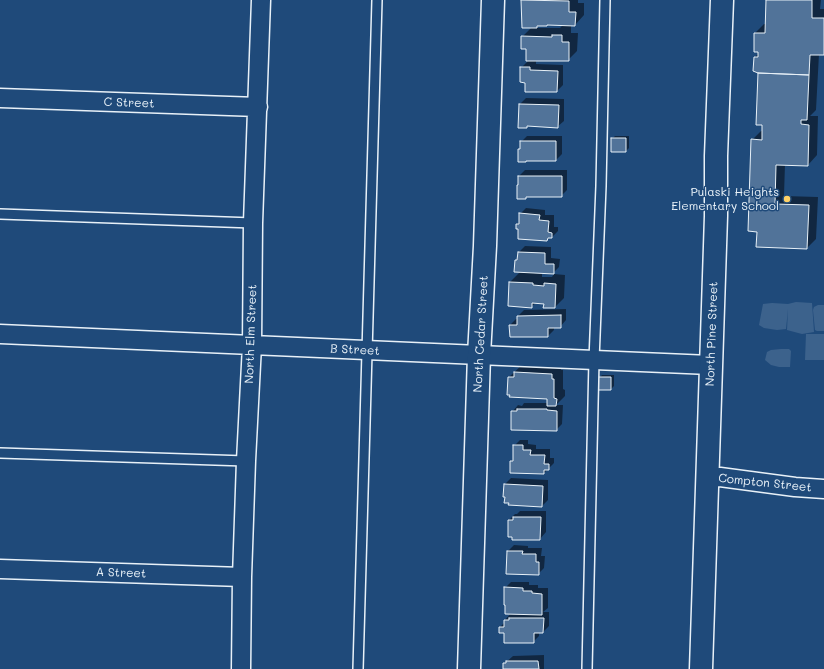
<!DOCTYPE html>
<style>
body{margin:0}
canvas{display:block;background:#1f4a7a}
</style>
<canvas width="824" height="669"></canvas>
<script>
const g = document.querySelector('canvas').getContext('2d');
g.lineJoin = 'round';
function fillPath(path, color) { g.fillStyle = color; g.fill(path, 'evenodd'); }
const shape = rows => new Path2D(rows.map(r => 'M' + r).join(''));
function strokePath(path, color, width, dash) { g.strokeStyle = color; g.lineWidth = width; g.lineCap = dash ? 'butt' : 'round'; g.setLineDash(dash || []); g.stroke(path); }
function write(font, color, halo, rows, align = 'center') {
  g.font = font + ' Mali,sans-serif'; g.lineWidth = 3; g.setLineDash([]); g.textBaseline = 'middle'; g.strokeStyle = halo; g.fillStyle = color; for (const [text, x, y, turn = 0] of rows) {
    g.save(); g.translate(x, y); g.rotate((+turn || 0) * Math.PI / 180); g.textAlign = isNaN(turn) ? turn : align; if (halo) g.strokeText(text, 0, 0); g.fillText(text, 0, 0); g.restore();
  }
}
fillPath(shape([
 [796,302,812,303,814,332,802,334,787,330,788,309,786,329,777,330,764,328,759,325,763,304,772,303,788,304],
 [818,305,824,305,824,331,817,331,815,330,813,310,814,307],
 [806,334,824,334,824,360,805,360],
 [781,349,789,349,791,351,790,367,779,367,771,365,765,360,767,352,771,350]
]), '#3c628c');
fillPath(shape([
 [522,0,578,0,578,3,584,3,584,15,575,25,571,25,571,33,578,33,577,51,568,60,536,60,536,64,563,65,563,85,557,91,526,82,521,68,529,60,527,48,522,37,532,27,523,27],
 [548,24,564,24,560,28,537,28,539,25,547,25],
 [767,0,821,0,820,9,824,9,824,54,819,54,816,110,810,116,818,116,817,155,808,165,785,164,784,196,818,197,816,239,807,248,758,231,752,140,761,131,763,131,759,73,755,57,759,53,759,51,755,51,755,33,764,24,766,24],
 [526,98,564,99,564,121,557,127,528,126,526,127,520,104],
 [527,136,562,136,562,154,556,160,521,148,521,142],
 [615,136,629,136,629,148,626,151,612,139],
 [525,170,567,170,567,190,561,196,519,184,519,176],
 [526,208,545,210,545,215,554,215,554,227,558,227,558,231,552,237,550,237,547,240,519,228,517,224,520,222,520,214],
 [525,246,551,247,551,258,560,259,559,267,553,273,542,273,542,277,552,277,554,274,565,275,564,298,555,307,545,303,536,303,532,306,509,305,510,282,520,272,516,261,518,258,519,252],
 [566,309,566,320,560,327,554,327,554,330,548,336,510,325,516,319,518,319,518,316,524,310],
 [524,363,561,365,561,370,563,370,563,389,565,390,565,396,556,405,563,405,562,424,556,430,512,412,518,405,522,406,524,403,548,403,548,398,509,377],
 [602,375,614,375,614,386,611,389,599,378],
 [520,440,528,440,528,444,536,445,536,449,550,449,550,458,554,458,554,463,544,473,511,461,514,459,514,446],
 [511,478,548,480,548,500,542,506,505,484],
 [520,511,546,511,546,532,540,539,509,536,509,520,515,514,517,514],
 [514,545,528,546,528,548,542,548,541,556,545,556,544,568,538,574,508,551],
 [511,582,529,582,529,585,538,585,538,588,548,588,548,608,543,612,549,612,549,626,543,632,539,632,539,636,533,642,505,632,500,627,505,622,505,620,511,613,505,588],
 [544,655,544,669,504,669,504,664,513,656]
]), '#0007');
const building = shape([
 [521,0,569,1,569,12,576,12,575,26,547,25,547,26,537,26,537,28,522,28,521,0],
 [766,0,812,0,812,18,824,18,824,55,810,55,809,75,758,73,753,71,754,57,758,57,758,52,754,52,754,33,765,33,766,0],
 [552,35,562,35,562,42,569,42,569,61,526,61,526,49,521,49,521,36,552,37,552,35],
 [520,67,530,67,530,70,558,71,557,92,525,92,525,83,520,82,520,67],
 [758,73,809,75,807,120,801,120,801,124,809,125,808,166,776,165,775,204,809,205,807,249,756,247,757,232,748,231,751,139,762,140,762,125,756,125,758,73],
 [519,104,559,105,558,128,527,126,527,128,518,128,519,104],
 [611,138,626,138,626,152,611,152,611,138],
 [520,141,556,141,556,161,526,161,526,162,518,162,518,149,520,149,520,141],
 [518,176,562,176,562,197,526,197,526,199,517,199,517,185,518,185,518,176],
 [519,213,540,215,539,220,549,221,548,232,552,233,552,238,548,238,547,241,518,239,518,229,516,229,516,224,519,224,519,213],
 [518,252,545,253,545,264,554,264,554,274,514,272,515,260,517,260,518,252],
 [509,282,533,283,533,285,544,286,544,283,556,284,555,308,543,308,544,304,532,303,532,308,508,306,509,282],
 [561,315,561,328,548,328,548,337,510,337,509,325,517,325,517,316,561,315],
 [514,372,552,374,552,379,554,379,554,398,557,399,556,406,547,406,547,399,509,397,510,395,507,395,508,377,514,377,514,372],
 [598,377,611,377,611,390,598,390,598,377],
 [517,409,547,409,547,410,557,411,557,431,511,430,511,411,517,411,517,409],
 [513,445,523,445,523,450,531,450,530,455,545,455,544,464,549,464,549,470,544,470,544,474,510,473,510,461,513,461,513,445],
 [504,484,543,486,542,507,508,505,509,503,504,503,505,497,503,497,504,484],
 [513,517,541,517,540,540,512,540,512,537,508,537,508,520,513,520,513,517],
 [507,551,523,551,522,554,536,554,536,562,539,562,539,575,506,574,507,551],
 [504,587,523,588,523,591,532,591,532,593,542,594,542,615,505,614,505,605,504,605,504,587],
 [509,618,544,618,543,633,534,633,534,643,504,643,504,633,499,633,499,627,504,627,504,620,509,620,509,618],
 [506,661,538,661,539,669,503,669,503,663,506,663,506,661]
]);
fillPath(building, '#517399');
strokePath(building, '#e8f1f8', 1);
const service = shape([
 [0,214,253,223],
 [0,453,246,461],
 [358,669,377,0],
 [587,669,594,360,601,186,605,0]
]);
const minor = shape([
 [0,98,258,107],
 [0,334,252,345,479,355,710,365],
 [707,478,720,477,795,487,824,489],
 [0,569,242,577],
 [241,669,242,577,246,461,252,345,253,223,261,0]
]);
const tertiary = shape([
 [469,669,479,355,485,246,493,0],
 [701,669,716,216,716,156,722,0]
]);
strokePath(service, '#e8f1f8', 12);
strokePath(minor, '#e8f1f8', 21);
strokePath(tertiary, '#e8f1f8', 25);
strokePath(service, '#1f4a7a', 9);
strokePath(minor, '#1f4a7a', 18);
strokePath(tertiary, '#1f4a7a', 22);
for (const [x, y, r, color] of [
 [787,199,4,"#ffd166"]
]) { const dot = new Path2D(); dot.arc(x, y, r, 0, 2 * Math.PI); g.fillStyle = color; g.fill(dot); strokePath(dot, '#1f4a7a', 1.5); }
write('12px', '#e8f1f8', '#1f4a7a', [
 ["C Street",129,103,2],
 ["North Elm Street",251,334,-88],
 ["North Cedar Street",481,334,-87],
 ["North Pine Street",712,334,-88],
 ["B Street",355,350,3],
 ["Compton Street",765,483,6],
 ["A Street",121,573,2]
]);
write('12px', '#e8f1f8', '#1f4a7a', [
 ["Pulaski Heights",779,192],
 ["Elementary School",779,206]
], 'right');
</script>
